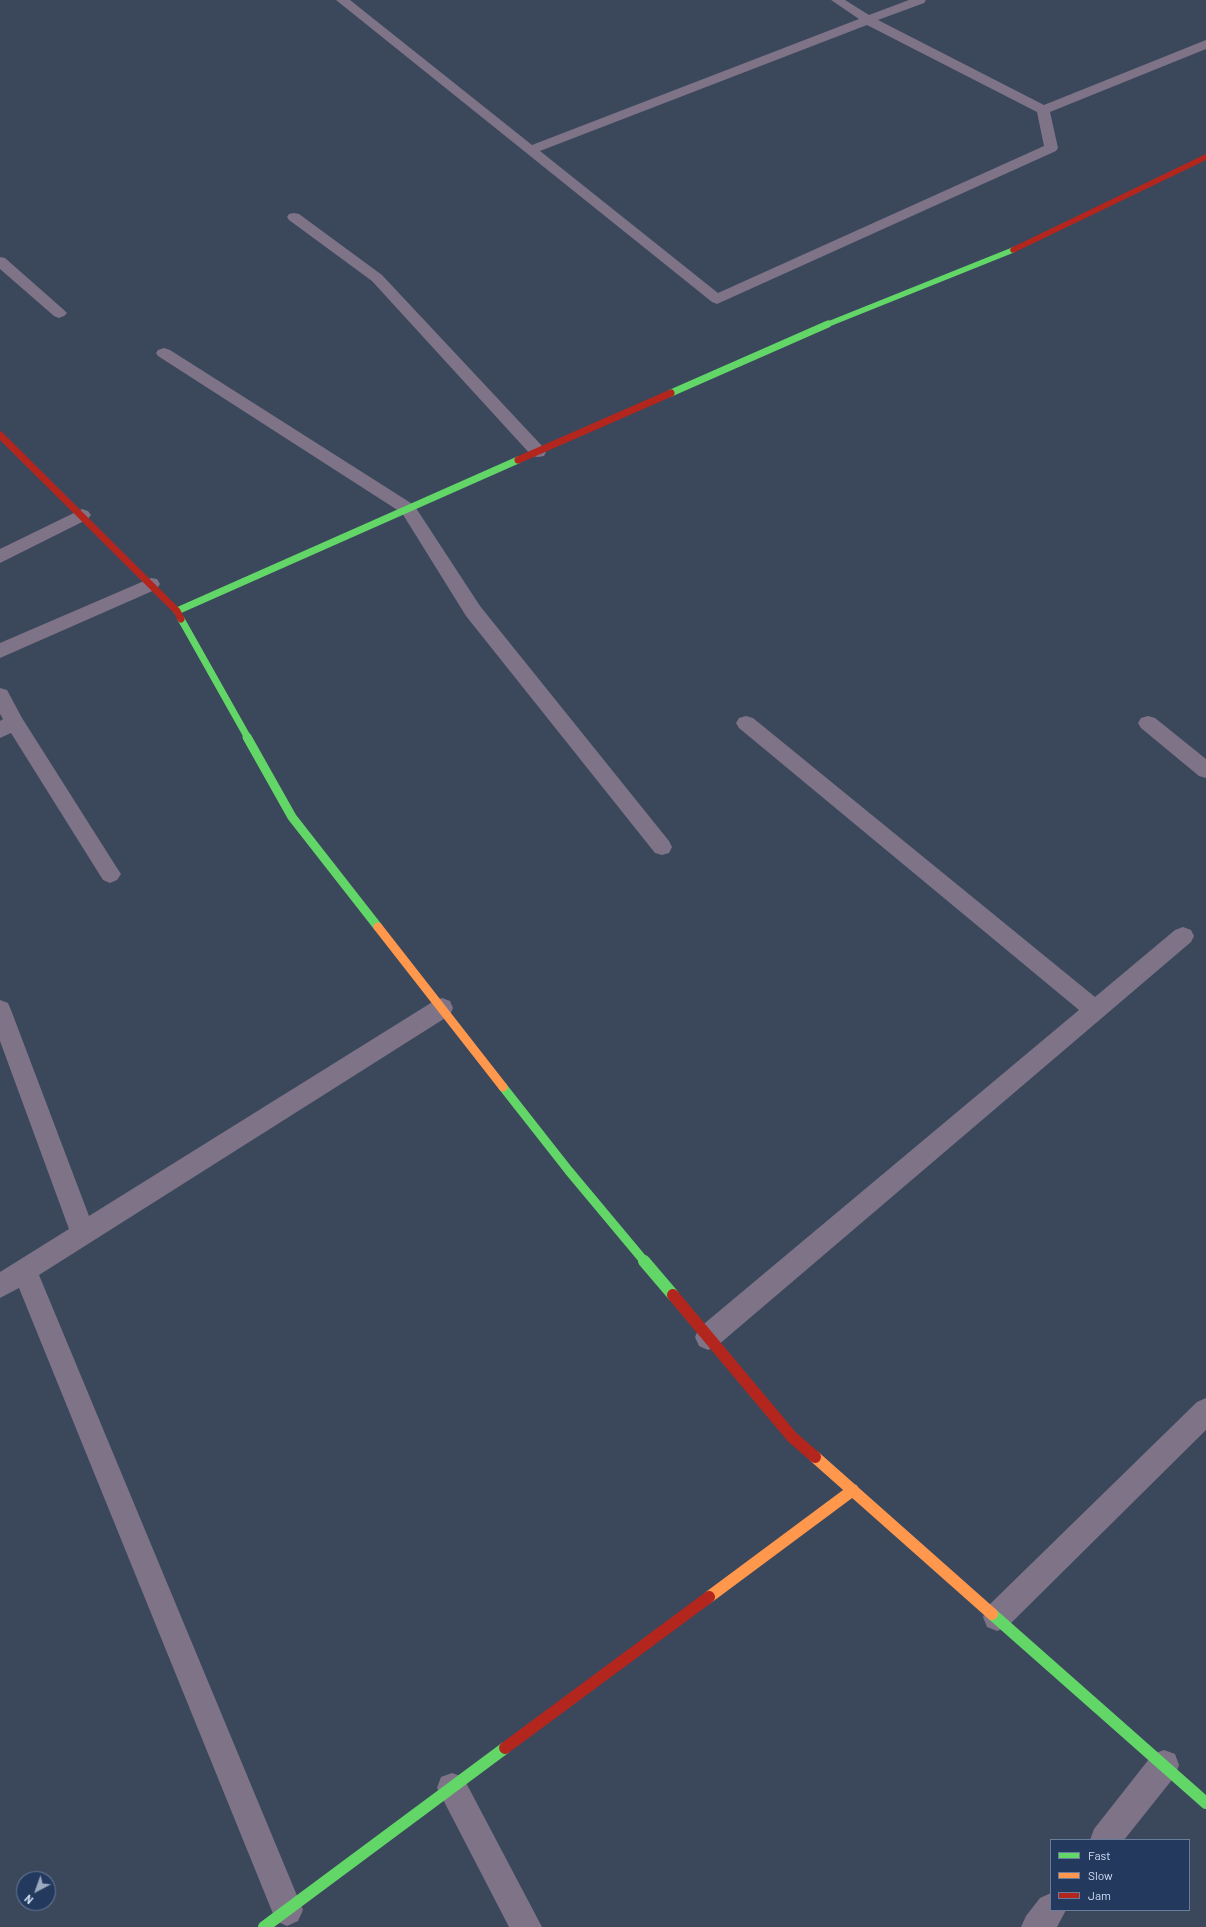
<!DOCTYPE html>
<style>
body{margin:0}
#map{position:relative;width:1206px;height:1927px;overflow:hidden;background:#3b485c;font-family:Barlow,sans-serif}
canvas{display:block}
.legend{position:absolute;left:1050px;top:1839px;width:140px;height:72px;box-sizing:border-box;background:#233a5e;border:1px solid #697c9b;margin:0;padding:5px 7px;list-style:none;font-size:12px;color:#d1dff6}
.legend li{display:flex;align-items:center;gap:8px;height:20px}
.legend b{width:20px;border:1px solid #697c9b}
.north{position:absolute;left:16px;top:1871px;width:40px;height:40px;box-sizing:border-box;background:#233a5e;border:1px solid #697c9b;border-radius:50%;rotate:221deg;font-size:11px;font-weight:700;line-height:16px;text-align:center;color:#d1dff6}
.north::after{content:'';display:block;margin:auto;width:14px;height:18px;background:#9caac0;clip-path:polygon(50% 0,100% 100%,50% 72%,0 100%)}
</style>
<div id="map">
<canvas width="1206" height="1927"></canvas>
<ul class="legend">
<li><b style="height:5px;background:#63d668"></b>Fast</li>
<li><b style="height:5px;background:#ff974d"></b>Slow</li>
<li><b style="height:5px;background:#b3261e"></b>Jam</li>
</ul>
<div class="north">N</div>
</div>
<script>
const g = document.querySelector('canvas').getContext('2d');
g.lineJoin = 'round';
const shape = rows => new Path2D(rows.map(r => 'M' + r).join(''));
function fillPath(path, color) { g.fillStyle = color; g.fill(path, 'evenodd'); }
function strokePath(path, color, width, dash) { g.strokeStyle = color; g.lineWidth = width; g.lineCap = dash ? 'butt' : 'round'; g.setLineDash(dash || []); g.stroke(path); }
fillPath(shape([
 [336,0,350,0,532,145,859,19,831,0,845,0,869,15,909,0,926,0,924,3,878,20,1044,105,1206,40,1206,49,1050,112,1058,148,1056,151,717,304,712,302,336,0],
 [867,25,1037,112,1044,146,718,293,540,151,867,25],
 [294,213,299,214,382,275,544,448,546,452,544,456,538,457,532,456,372,281,289,220,287,217,289,214,294,213],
 [0,257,5,258,64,310,67,313,64,316,59,318,54,316,0,269,0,257],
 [164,348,170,350,414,505,480,606,669,841,672,847,669,853,662,855,655,853,466,616,402,513,158,356,156,353,158,350,164,348],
 [82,509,88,511,91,515,88,519,0,563,0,549,82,509],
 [151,578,157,579,160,584,157,589,0,658,0,643,151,578],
 [0,688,7,690,22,718,117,868,121,874,117,880,110,883,103,880,11,733,0,738,0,721,3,719,0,714,0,688],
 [746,716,753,718,1095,997,1175,930,1183,927,1191,930,1194,936,1191,942,717,1346,708,1350,699,1346,695,1337,699,1328,1079,1010,739,728,736,723,739,718,746,716],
 [1148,716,1155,718,1206,759,1206,778,1199,776,1141,728,1138,723,1141,718,1148,716],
 [442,998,450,1001,453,1008,450,1015,39,1275,303,1910,298,1921,287,1926,276,1921,19,1288,0,1298,0,1272,69,1229,0,1041,0,1000,8,1003,11,1010,89,1216,434,1001,442,998],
 [1206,1398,1206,1430,1007,1627,997,1631,987,1627,983,1617,987,1607,1197,1402,1206,1398],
 [1164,1750,1175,1754,1179,1765,1175,1776,1124,1840,1090,1840,1094,1829,1153,1754,1164,1750],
 [452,1773,463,1777,542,1927,509,1927,437,1788,441,1777,452,1773],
 [1051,1893,1051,1910,1066,1910,1057,1927,1021,1927,1026,1916,1040,1898,1051,1893]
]), '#7f7387');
strokePath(shape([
 [826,325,1013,250]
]), '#63d668', 5.5);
strokePath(shape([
 [671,393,828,324],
 [177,611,518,460],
 [181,619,248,738]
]), '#63d668', 7);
strokePath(shape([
 [247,737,292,817,378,927],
 [503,1087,569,1171,645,1262]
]), '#63d668', 9);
strokePath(shape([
 [644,1261,673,1295],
 [992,1614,1206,1803],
 [264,1927,505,1748]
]), '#63d668', 12);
strokePath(shape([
 [378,927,503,1087]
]), '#ff974d', 9);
strokePath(shape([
 [815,1457,992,1614],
 [709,1597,853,1490]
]), '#ff974d', 12);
strokePath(shape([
 [1013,250,1206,157]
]), '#b3261e', 5.5);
strokePath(shape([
 [0,435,177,611,181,619],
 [518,460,671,393]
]), '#b3261e', 7);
strokePath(shape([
 [673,1295,792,1437,815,1457],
 [505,1748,709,1597]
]), '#b3261e', 12);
</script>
